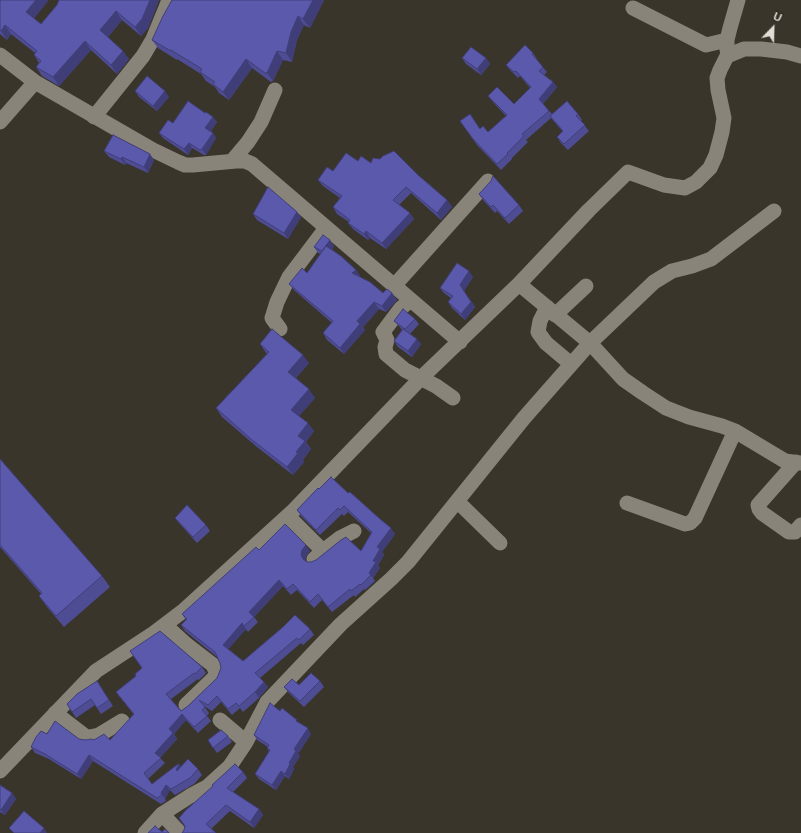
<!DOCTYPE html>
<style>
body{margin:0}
#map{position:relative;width:801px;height:833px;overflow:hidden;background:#39352b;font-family:Helvetica,sans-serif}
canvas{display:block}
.north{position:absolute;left:753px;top:8px;width:40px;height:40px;-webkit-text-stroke:3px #2f2b21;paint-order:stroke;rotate:23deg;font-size:11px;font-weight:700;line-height:16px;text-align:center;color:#e1ded8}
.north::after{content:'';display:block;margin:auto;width:14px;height:18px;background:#e1ded8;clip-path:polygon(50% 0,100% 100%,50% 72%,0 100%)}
</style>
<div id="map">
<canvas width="801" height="833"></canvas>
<div class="north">U</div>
</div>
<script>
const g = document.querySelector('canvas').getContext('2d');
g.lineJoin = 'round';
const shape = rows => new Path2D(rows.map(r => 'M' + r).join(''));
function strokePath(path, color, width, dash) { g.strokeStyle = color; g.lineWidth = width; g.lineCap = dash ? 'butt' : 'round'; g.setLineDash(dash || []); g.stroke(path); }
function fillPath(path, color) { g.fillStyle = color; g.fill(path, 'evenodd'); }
strokePath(shape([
 [633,8,706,45,727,40],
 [727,50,727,40,730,28,738,0],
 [0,55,35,82,153,150,178,162,185,165,193,165,236,161,245,161,252,164,460,342],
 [94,117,143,56,153,39,169,0],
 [0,122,35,82],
 [232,161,248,142,261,122,275,90],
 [519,284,590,343,623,379,643,393,666,408,689,417,722,426,735,431,785,461,801,463],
 [394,286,488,181],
 [411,300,401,308,383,332,387,340,385,347,386,354,405,370,436,386,453,398],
 [547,307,540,321,538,332,546,343,571,364],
 [555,315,586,286],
 [280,329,272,318,277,302,289,277,326,228],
 [796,462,758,505,759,509,762,513,789,532,795,532,801,525],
 [457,501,500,543],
 [627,503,685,524,690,523,695,518,735,431],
 [288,516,323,551,314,559],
 [323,551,340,538,354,531],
 [165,625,187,645,213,665,216,672,215,677,186,705],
 [55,713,85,736,90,737,99,735,122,721],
 [220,720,246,742],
 [0,771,96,671,154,633,183,611,294,510,421,378,519,284,589,210,628,172,664,185,685,188,696,182,710,168,716,155,722,132,724,118,718,90,717,78,720,70,727,56,744,49,761,49,787,52,801,56],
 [162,814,180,833],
 [145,833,162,814,190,796,207,787,230,766,246,742,267,702,341,624,391,579,408,562,524,418,590,343,654,282,672,271,692,266,711,259,774,211]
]), '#898479', 15);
fillPath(shape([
 [0,0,48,1,34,18,41,24,57,5,59,0,159,0,148,28,141,36,122,20,108,37,129,59,117,74,91,50,59,86,42,76,36,67,39,63,34,55,35,53,11,34,7,40,0,34],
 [172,0,324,0,310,28,304,25,297,40,292,62,283,60,273,81,271,82,252,68,229,100,219,93,215,87,206,81,201,74,177,59,177,60,158,48,152,40],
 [533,53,537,59,536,59,547,72,544,75,553,82,557,87,543,104,552,114,578,114,582,120,581,121,589,131,568,150,561,143,557,137,563,132,551,118,526,140,528,142,512,158,512,159,501,170,477,145,460,121,488,132,506,116,492,101,488,96,514,104,530,88,520,76,518,78,510,70,506,65],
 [462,58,486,58,490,64,481,75,466,64],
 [135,91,169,97,157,111,139,97],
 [205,113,213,117,217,122,211,131,213,133,216,138,206,155,204,155,192,148,188,155,163,138,159,133,173,123],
 [104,151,154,160,148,173,126,163,125,165,109,157],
 [358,161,371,163,418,175,447,200,452,207,441,220,411,193,399,205,414,219,386,249,370,238,368,240,353,229,348,223,349,222,337,214,333,207,340,198,323,186,318,180,333,171],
 [479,194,519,205,523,211,509,224,497,211,495,213,483,200],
 [253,214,301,217,288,239,257,220],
 [334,246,332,249,356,270,360,276,360,277,383,293,392,293,397,300,386,312,379,309,363,327,365,330,344,354,327,340,323,333,332,323,294,290,289,284,307,273,321,254,318,253,314,247],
 [473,277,464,291,475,307,465,320,452,308,448,302,451,298,444,293,440,288],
 [415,319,419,324,410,334,421,344,412,357,398,347,394,341,402,330,399,326,394,321],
 [260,344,309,363,296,378,315,398,299,416,314,431,306,442,311,449,303,460,304,462,293,475,257,447,222,417,216,408,267,354],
 [0,459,102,576,110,587,64,627,47,607,39,596,41,594,0,547],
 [319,489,348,493,395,534,382,552,384,555,378,565,380,568,373,578,375,581,365,590,364,589,355,597,354,595,332,612,322,600,314,608,297,590,291,595,283,586,254,617,258,622,248,632,246,629,228,649,243,661,310,629,314,635,303,645,301,643,260,678,264,682,268,687,259,698,243,712,240,708,232,715,221,702,212,711,204,706,209,713,207,716,211,721,198,733,186,720,174,734,177,739,160,758,165,763,148,779,152,784,179,764,181,767,198,769,202,775,194,784,175,795,170,790,165,799,166,801,161,804,93,761,81,779,49,759,35,753,31,747,47,734,85,740,110,740,134,715,116,692,202,667,206,673,199,680,198,679,171,699,181,711,188,706,217,678,221,668,220,663,217,657,185,631,181,625,186,620,182,614,259,550,310,551,306,556,305,560,307,562,311,562,361,551,371,533,348,512,344,516,342,514,320,535,301,516,297,510],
 [175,518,206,525,210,531,197,543,179,523],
 [97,681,113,706,101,714,95,705,76,718,67,704],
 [320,681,324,687,304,707,288,692,284,687,299,685],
 [280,711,300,723,311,734,298,754,300,756,293,767,294,769,289,779,285,776,276,790,259,779,255,774,269,751,267,748,268,747,257,740,254,735],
 [228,736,232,742,217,753,208,740],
 [243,772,247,778,233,792,259,809,263,815,254,828,230,811,211,829,216,833,182,833],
 [0,785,12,793,16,799,5,815,0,812]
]), '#4e4d94');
fillPath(shape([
 [36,0,47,0,48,1,32,21,26,12],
 [150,0,159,0,148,28,141,36,135,27],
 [313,0,324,0,310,28,303,19],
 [116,11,122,20,106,39,100,30],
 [298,16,304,25,297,40,292,62,286,53,291,32],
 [5,25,11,34,7,40,1,31],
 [85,41,91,50,59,86,53,77],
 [123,51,129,59,117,74,111,65],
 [277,51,283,60,273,81,267,73],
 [486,58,490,64,481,75,477,69],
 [246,59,252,68,229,100,223,92],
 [553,82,557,87,543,104,539,99],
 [165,91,169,97,157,111,153,106],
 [213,117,217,122,209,134,205,128],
 [213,133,216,138,206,155,202,149],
 [189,143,192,148,188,155,184,149],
 [150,154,154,160,148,173,144,167],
 [122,157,126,163,125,165,121,159],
 [447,200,452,207,441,220,437,213],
 [297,212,301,217,288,239,284,233],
 [410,213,414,219,386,249,382,243],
 [366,231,370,238,368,240,364,234],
 [330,240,334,246,327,257,323,252],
 [356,270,360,276,357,280,352,273],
 [469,271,473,277,464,291,460,285],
 [392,293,397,300,386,312,382,306],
 [374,302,379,309,363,327,365,330,344,354,340,348,357,321],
 [471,302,475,307,465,320,461,314],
 [417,339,421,344,412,357,408,351],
 [303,355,309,363,294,380,288,372],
 [309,389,315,398,297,418,291,410],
 [308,423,314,431,306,442,311,449,303,460,304,462,293,475,287,467,296,452,298,436],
 [391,528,395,534,382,552,384,555,378,565,380,568,373,578,369,573,373,561,377,547],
 [306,545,310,551,306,556,305,560,303,559,301,555,302,550],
 [279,580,283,586,254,617,249,612],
 [242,623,246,629,227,651,223,645],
 [264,682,268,687,259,698,255,692],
 [182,714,186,720,174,734,177,739,159,759,155,753,169,729],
 [308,728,311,734,298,754,300,756,293,767,294,769,289,779,285,774,289,763,294,749],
 [89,755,93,761,81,779,77,774],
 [179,764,183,770,180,775,176,770],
 [281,771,285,776,276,790,272,785],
 [166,785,170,790,165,799,161,793],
 [12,793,16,799,5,815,1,810],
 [259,809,263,815,254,828,250,822],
 [44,828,47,833,40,833]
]), '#403e78');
const building = shape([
 [0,0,36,0,26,12,41,24,57,5,59,0,150,0,142,19,135,27,116,11,100,30,123,51,111,65,85,41,53,77,36,67,41,61,34,55,37,51,5,25,1,31,0,30,0,0],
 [172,0,313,0,303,19,298,16,291,32,286,53,277,51,267,73,265,73,246,59,223,92,213,84,215,82,200,72,202,69,171,50,171,51,152,40,163,16,172,0],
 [525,45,533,53,532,54,543,67,539,71,553,82,539,99,549,111,522,134,524,136,507,153,508,154,497,164,473,139,460,121,470,114,480,129,483,126,488,132,507,115,488,96,497,87,514,104,531,87,516,71,514,72,506,65,525,45],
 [471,47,486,58,477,69,462,58,471,47],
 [147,76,165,91,153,106,135,91,147,76],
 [188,101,205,113,206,112,213,117,205,128,213,133,202,149,200,150,189,143,184,149,159,133,168,120,173,123,188,101],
 [567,101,578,114,576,116,585,125,564,144,557,137,563,131,550,116,567,101],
 [113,135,150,154,144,167,122,157,121,159,104,151,113,135],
 [394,151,418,175,447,200,437,213,406,187,393,200,410,213,382,243,366,231,364,234,348,223,350,220,333,207,342,196,318,180,327,167,333,171,346,153,358,161,361,156,371,163,373,158,380,159,383,156,394,151],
 [493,176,519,205,505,218,493,205,491,207,479,194,491,181,493,176],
 [268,187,297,212,284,233,253,214,268,187],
 [323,235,330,240,322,251,314,247,323,235],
 [326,246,341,256,356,270,352,273,370,282,383,293,387,289,392,293,382,306,374,302,357,321,360,324,340,348,323,333,333,321,289,284,302,268,307,273,326,246],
 [457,263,469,271,460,285,471,302,461,314,448,302,453,296,440,288,457,263],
 [403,309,415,319,405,329,394,321,403,309],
 [272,329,303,355,288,372,309,389,291,410,308,423,298,436,305,441,296,452,298,453,287,467,251,439,216,408,269,352,260,344,272,329],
 [403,329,417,339,408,351,394,341,403,329],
 [0,459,102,576,56,616,39,596,42,593,0,545,0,459],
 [331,477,348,493,350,492,380,519,391,528,377,547,380,549,373,561,376,562,369,573,371,575,361,585,360,584,351,591,350,589,328,607,318,594,310,602,293,584,287,589,279,580,249,612,254,617,244,626,242,623,223,645,243,661,283,627,295,615,310,629,299,640,297,638,255,673,264,682,255,692,239,706,236,703,228,709,217,696,208,705,199,700,205,707,202,710,207,716,194,727,182,714,169,729,173,733,155,753,161,758,144,773,152,784,178,764,179,764,176,770,177,771,188,759,198,769,190,778,171,789,166,785,161,793,162,795,157,798,89,755,77,774,45,754,31,747,36,737,41,731,47,734,55,721,79,739,85,740,92,739,94,740,104,734,110,740,134,714,116,692,136,676,135,674,142,668,130,651,160,631,202,667,195,674,194,673,166,694,181,711,188,706,217,678,221,668,220,663,215,652,181,625,187,619,182,614,256,547,259,550,285,524,306,545,302,550,301,555,303,559,307,562,311,562,316,560,341,540,346,537,361,551,372,532,344,506,340,510,338,508,316,530,297,510,318,488,319,489,331,477],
 [187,505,206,525,193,537,175,518,187,505],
 [311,673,320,681,300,701,284,687,292,679,299,685,311,673],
 [97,681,109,700,97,708,91,699,72,712,67,704,77,694,97,681],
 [270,703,280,711,282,708,297,720,296,721,308,728,294,749,296,751,289,763,290,764,285,774,281,771,272,785,255,774,270,750,267,748,269,745,254,735,270,703],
 [221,730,228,736,213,748,208,740,221,730],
 [235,764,243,772,227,788,259,809,250,822,226,805,206,824,216,833,182,833,184,830,185,826,179,818,185,811,213,786,212,785,235,764],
 [0,785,12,793,1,810,0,809,0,785],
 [24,811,44,828,40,833,14,833,9,828,24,811],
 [155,826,162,832,165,829,169,833,148,833,155,826]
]);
fillPath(building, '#5b59ac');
strokePath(building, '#403e78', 1);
</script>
